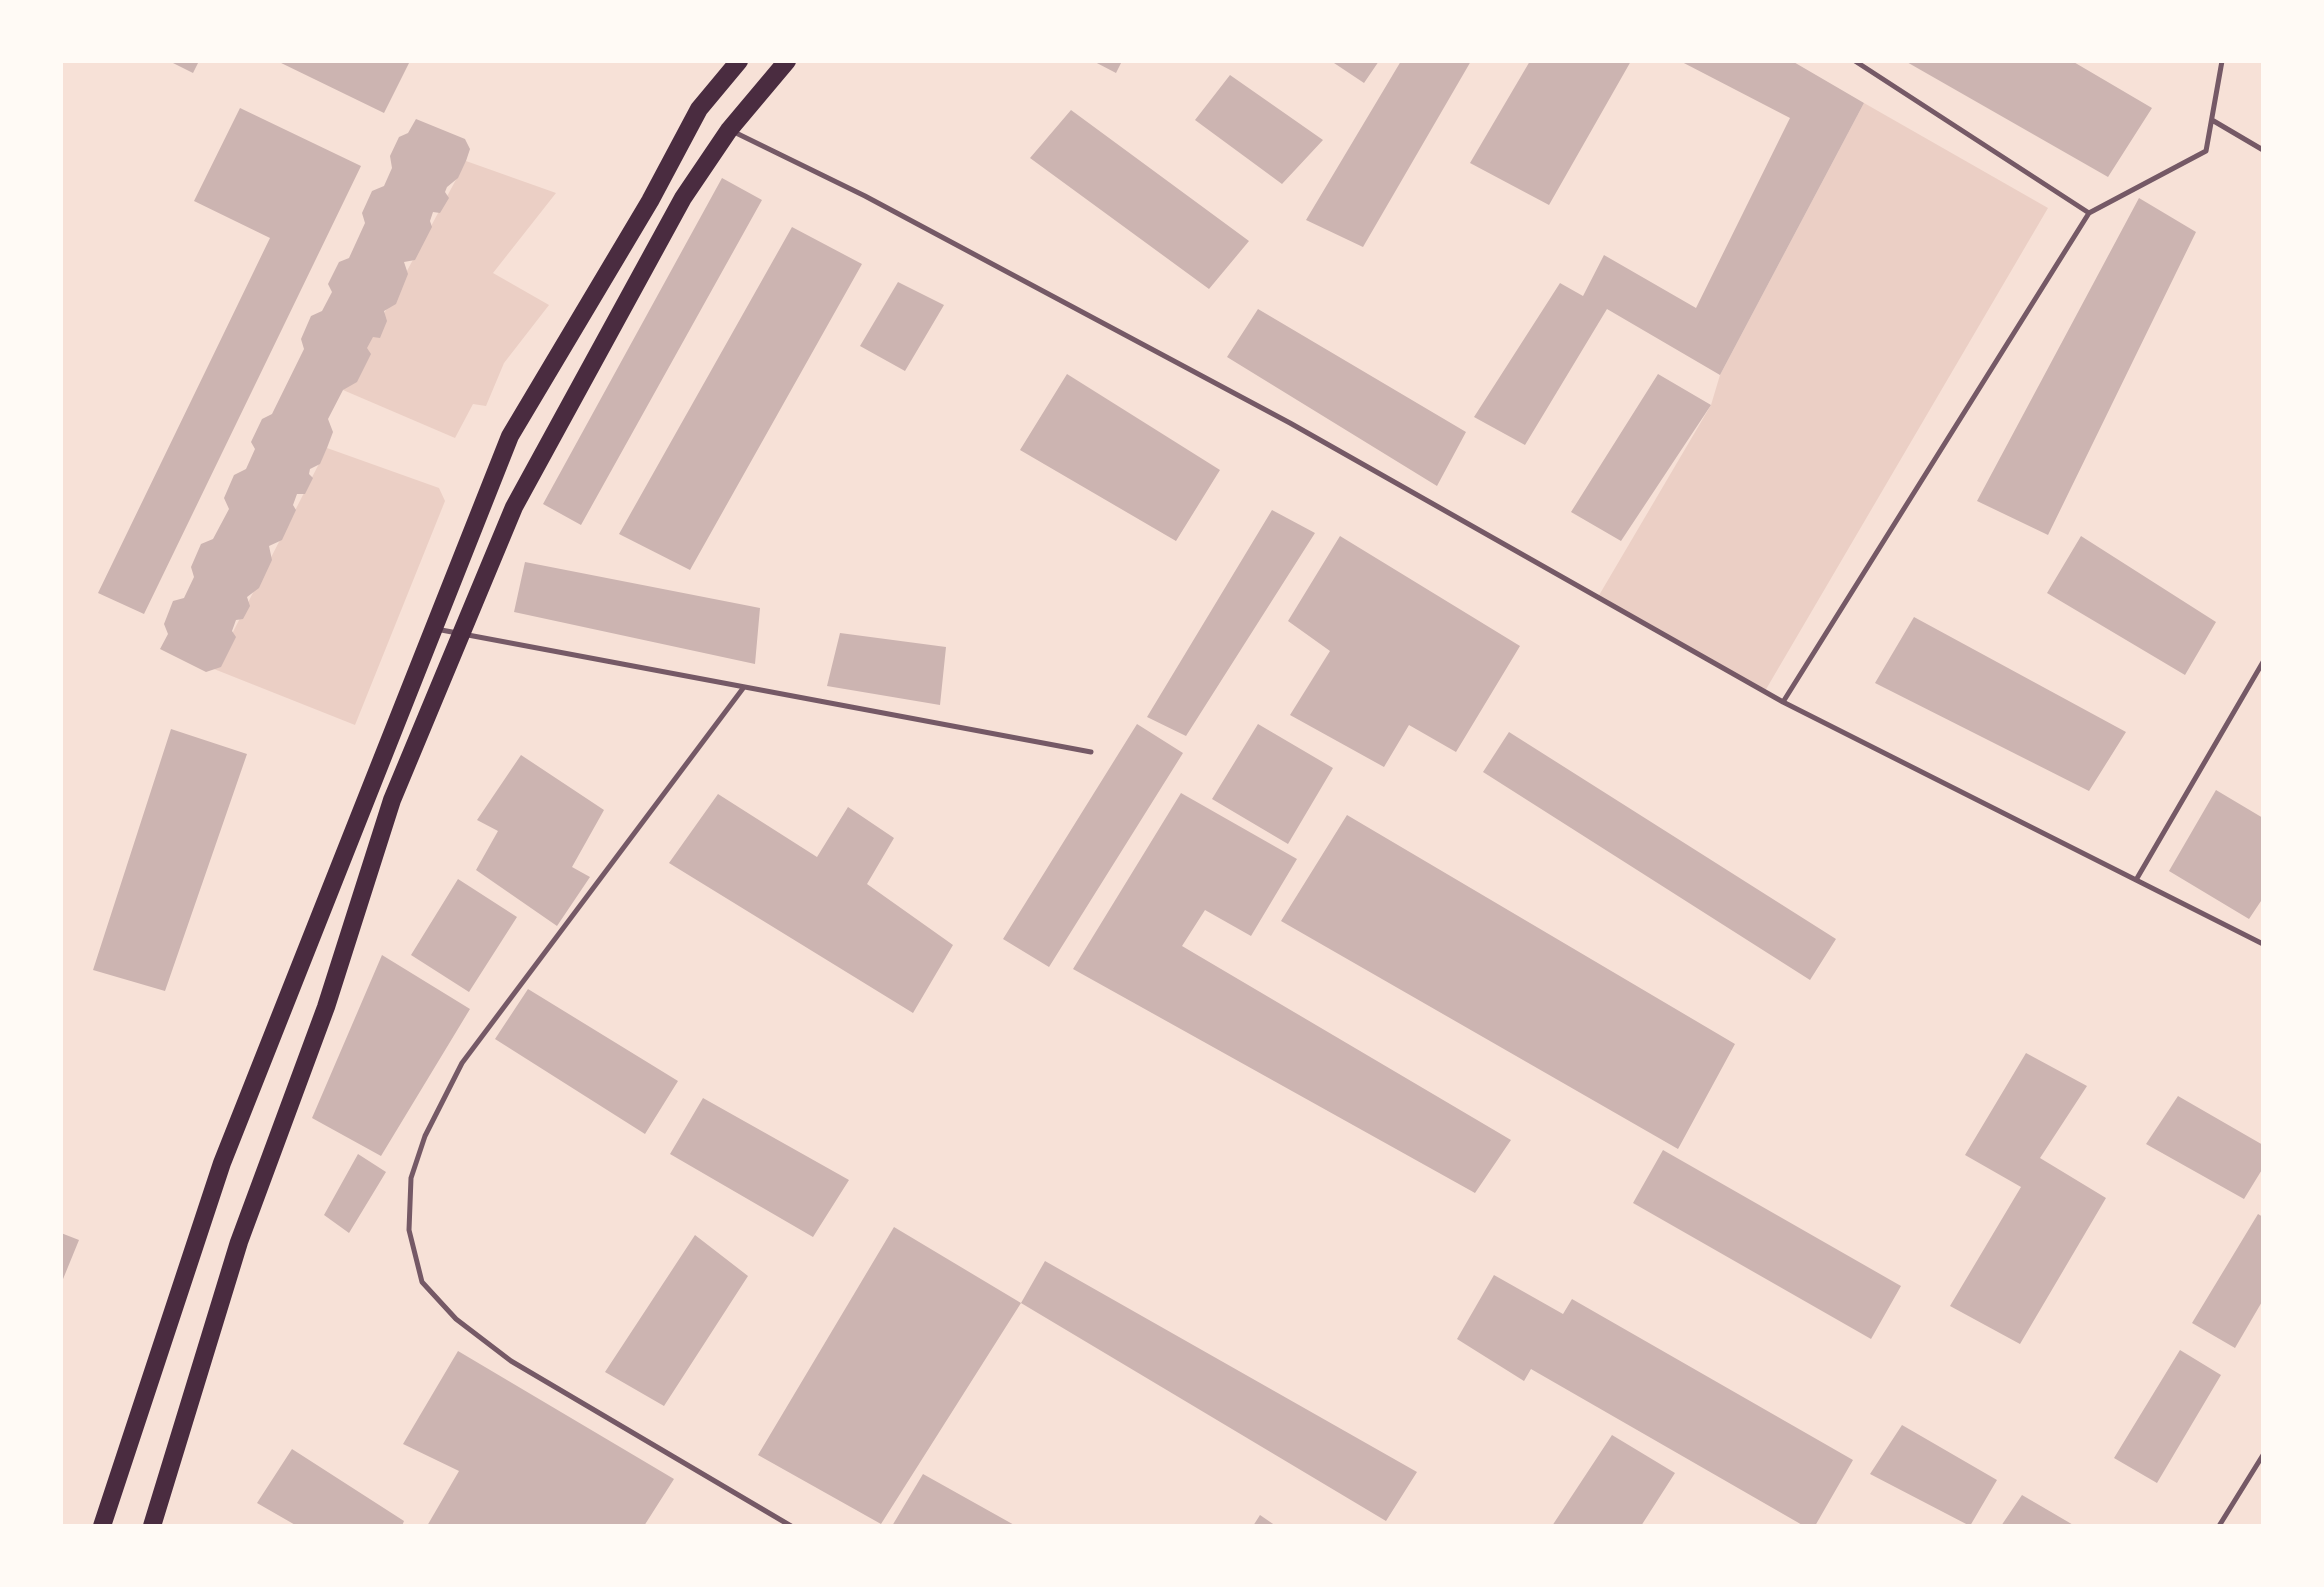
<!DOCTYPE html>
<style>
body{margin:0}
#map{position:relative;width:2324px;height:1587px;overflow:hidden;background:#f7e1d7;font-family:Cabin,sans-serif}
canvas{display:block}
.frame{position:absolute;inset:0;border:63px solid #fffaf5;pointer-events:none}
</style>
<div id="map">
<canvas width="2324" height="1587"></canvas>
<div class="frame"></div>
</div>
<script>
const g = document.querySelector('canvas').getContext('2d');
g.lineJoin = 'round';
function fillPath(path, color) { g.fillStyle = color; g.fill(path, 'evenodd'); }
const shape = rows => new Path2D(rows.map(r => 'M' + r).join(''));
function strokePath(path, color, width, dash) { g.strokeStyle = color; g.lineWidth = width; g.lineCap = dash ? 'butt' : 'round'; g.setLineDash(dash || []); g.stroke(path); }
fillPath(shape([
 [1864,103,2048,208,1765,691,1598,597,1711,405,1720,375],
 [466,161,556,193,493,273,549,305,504,363,486,406,473,404,455,438,343,390],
 [327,448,439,488,445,501,355,725,214,669]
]), '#ebcfc5');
fillPath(shape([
 [169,61,199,61,193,73],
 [277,61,410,61,384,113],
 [1093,61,1122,61,1116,73],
 [1331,61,1379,61,1364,83],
 [1401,61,1471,61,1363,247,1306,220],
 [1530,61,1631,61,1549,205,1470,163],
 [1680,61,1792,61,1864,103,1720,375,1607,309,1525,445,1474,417,1560,283,1583,296,1604,255,1696,308,1790,118],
 [1905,61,2072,61,2152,108,2108,177],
 [1230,75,1323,140,1282,184,1195,120],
 [240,108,361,166,144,614,98,593,270,238,194,201],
 [1071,110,1249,241,1209,289,1030,158],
 [416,119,465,139,470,149,466,161,458,178,447,187,445,192,449,198,440,213,433,212,430,221,432,227,415,260,404,262,408,274,396,304,384,311,387,321,380,338,373,337,367,348,371,354,357,382,343,390,328,419,333,432,327,448,320,464,310,469,309,474,313,478,305,494,297,494,293,505,296,510,282,540,269,546,272,560,259,588,247,597,250,606,243,619,236,620,232,631,236,637,221,667,206,672,160,649,168,634,164,624,173,601,184,598,194,577,191,567,201,544,213,539,229,509,224,498,234,475,246,469,255,449,251,442,262,419,272,414,304,349,301,339,311,316,322,311,332,292,328,284,339,262,349,258,365,223,362,213,372,191,384,186,392,168,390,156,399,137,408,133],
 [722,178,762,200,581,525,543,504],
 [2139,198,2196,232,2048,535,1977,501],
 [792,227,862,264,690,570,619,534],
 [898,282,944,305,905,371,860,346],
 [1258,309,1466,432,1437,486,1227,357],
 [1067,374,1220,470,1176,541,1020,450],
 [1658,374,1711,405,1621,541,1571,512],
 [1272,510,1315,533,1186,736,1147,717],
 [1340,536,1520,646,1456,752,1409,725,1384,767,1290,715,1330,651,1288,621],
 [2081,536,2216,622,2185,675,2047,593],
 [525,562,760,608,755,664,514,612],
 [1914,617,2126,732,2089,791,1875,683],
 [840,633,946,647,940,705,827,686],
 [1137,724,1183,753,1049,967,1003,939],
 [1258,724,1333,768,1288,844,1212,799],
 [171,729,247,754,165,991,93,970],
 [1509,732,1836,939,1810,980,1483,772],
 [521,755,604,810,572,867,590,877,557,926,476,870,498,831,477,820],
 [2216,790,2263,818,2263,898,2249,919,2169,871],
 [1181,793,1297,859,1251,936,1205,910,1182,946,1511,1140,1475,1193,1073,969],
 [718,794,817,857,848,807,894,838,867,884,953,945,913,1013,669,863],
 [1347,815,1735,1044,1678,1149,1281,921],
 [458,879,517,917,469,992,411,955],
 [382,955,470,1009,381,1156,312,1118],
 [528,989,678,1081,645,1134,495,1039],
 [2026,1053,2087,1086,2040,1158,2106,1198,2020,1344,1950,1306,2021,1187,1965,1155],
 [2178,1096,2263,1145,2263,1168,2244,1199,2146,1144],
 [703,1098,849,1180,813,1237,670,1154],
 [1663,1150,1901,1286,1871,1339,1633,1203],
 [358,1154,386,1172,349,1233,324,1215],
 [2258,1214,2263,1217,2263,1300,2235,1348,2192,1323],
 [894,1227,1021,1303,881,1524,758,1455],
 [61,1233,79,1240,61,1284],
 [695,1235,748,1276,664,1406,605,1372],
 [1045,1261,1417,1472,1386,1521,1021,1303],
 [1494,1275,1563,1314,1572,1299,1853,1460,1815,1526,1804,1526,1531,1369,1524,1381,1457,1339],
 [2180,1350,2221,1375,2157,1483,2114,1458],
 [458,1351,674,1479,644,1526,427,1526,459,1471,403,1444],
 [1902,1425,1997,1480,1970,1526,1870,1474],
 [1612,1435,1675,1473,1641,1526,1552,1526],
 [292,1449,404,1521,402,1526,297,1526,257,1503],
 [923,1474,1016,1526,892,1526],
 [2022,1495,2075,1526,2001,1526],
 [1260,1515,1276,1526,1253,1526]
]), '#ccb4b1');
strokePath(shape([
 [1855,61,2089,213],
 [2212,120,2263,150],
 [732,131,865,196,1290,423,1783,702,2263,944],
 [436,629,1091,752],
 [744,687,462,1063,425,1136,411,1178,409,1230,422,1282,456,1319,511,1361,791,1526],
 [1783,702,2089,213,2206,151,2222,61],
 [2136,880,2263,662],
 [2219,1526,2263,1455]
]), '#755966', 5);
strokePath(shape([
 [102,1526,222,1163,510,436,650,201,699,109,739,61],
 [152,1526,239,1242,326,1007,392,800,514,507,683,198,729,130,787,61]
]), '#4a2c40', 18);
</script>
